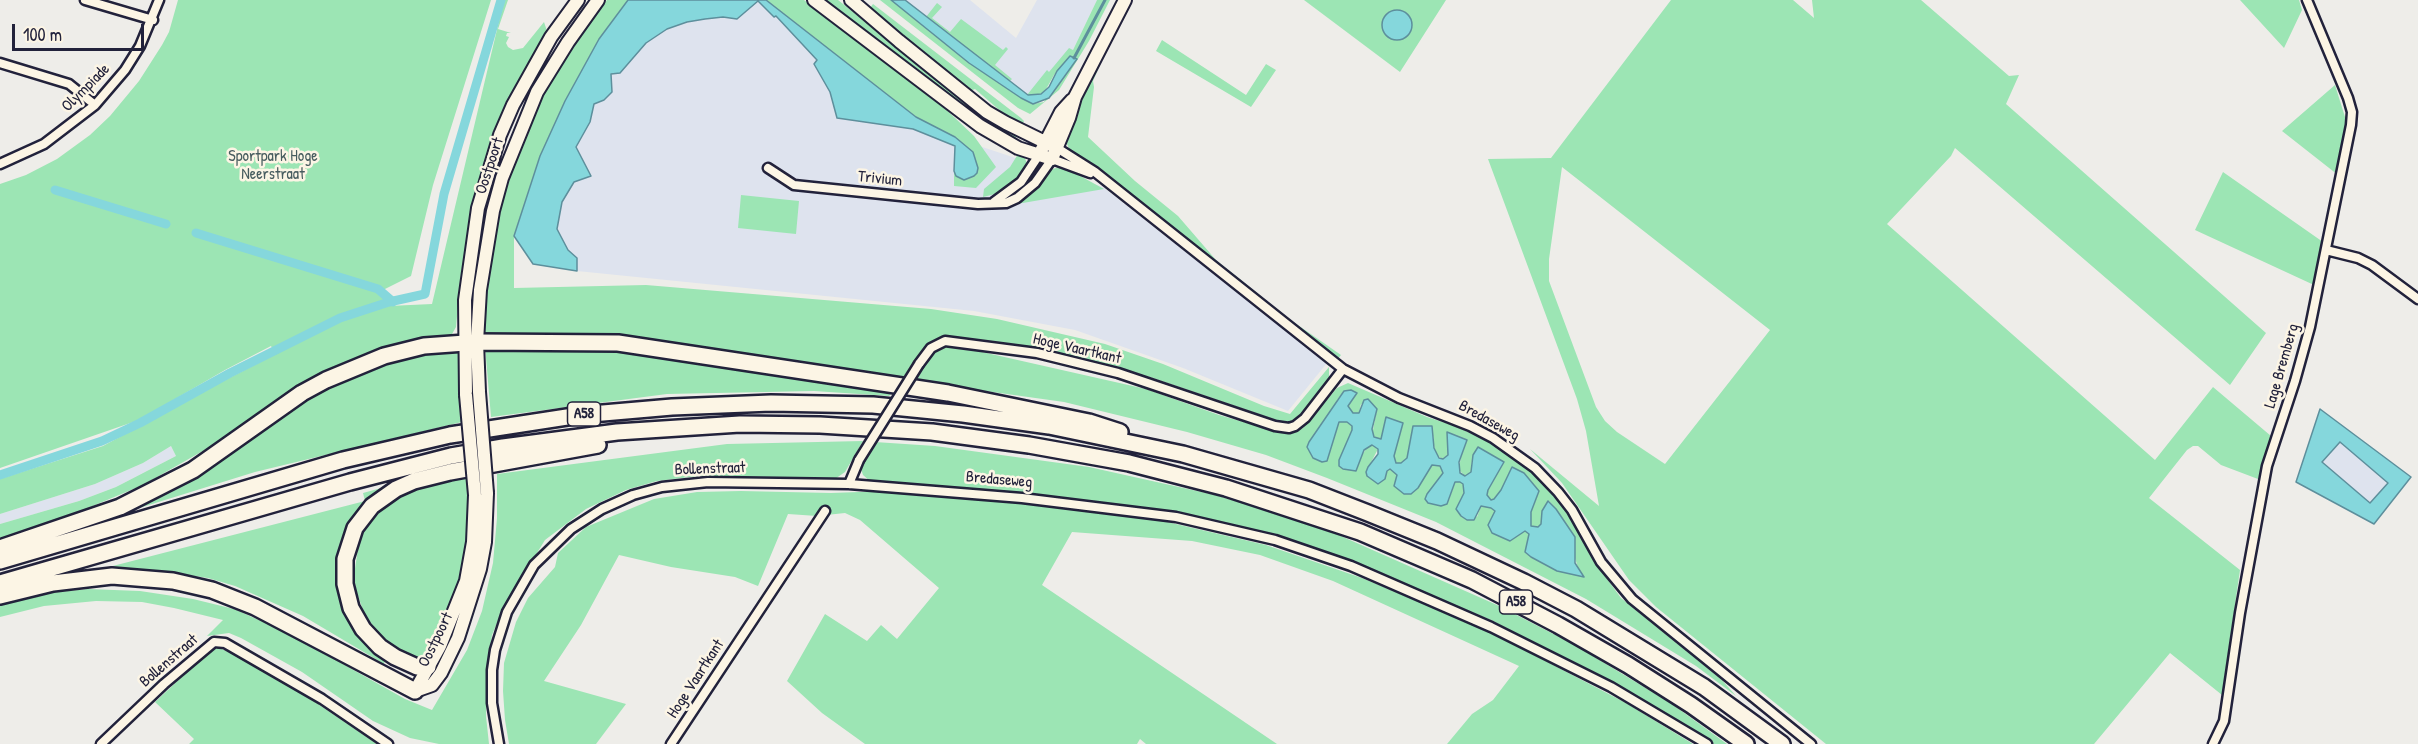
<!DOCTYPE html>
<style>
body{margin:0}
#map{position:relative;width:2418px;height:744px;overflow:hidden;background:#eeede9;font-family:"Patrick Hand",sans-serif}
canvas{display:block}
.scale{position:absolute;left:12px;top:24px;width:132px;height:27px;box-sizing:border-box;border:3px solid #22223b;border-top:0;padding-left:8px;font-size:18px;line-height:21px;white-space:nowrap;color:#22223b;-webkit-text-stroke:4px #fcf5e5;paint-order:stroke}
</style>
<div id="map">
<canvas width="2418" height="744"></canvas>
<div class="scale">100 m</div>
</div>
<script>
const g = document.querySelector('canvas').getContext('2d');
g.lineJoin = 'round';
function fillPath(path, color) { g.fillStyle = color; g.fill(path, 'evenodd'); }
const shape = rows => new Path2D(rows.map(r => 'M' + r).join(''));
function strokePath(path, color, width, dash) { g.strokeStyle = color; g.lineWidth = width; g.lineCap = dash ? 'butt' : 'round'; g.setLineDash(dash || []); g.stroke(path); }
function write(font, color, halo, rows, align = 'center') {
  g.font = font + ' "Patrick Hand",sans-serif'; g.lineWidth = 5; g.setLineDash([]); g.textBaseline = 'middle'; g.strokeStyle = halo; g.fillStyle = color; for (const [text, x, y, turn = 0] of rows) {
    g.save(); g.translate(x, y); g.rotate((+turn || 0) * Math.PI / 180); g.textAlign = isNaN(turn) ? turn : align; if (halo) g.strokeText(text, 0, 0); g.fillText(text, 0, 0); g.restore();
  }
}
fillPath(shape([
 [654,0,759,0,928,129,1103,187,1327,363,1288,411,1183,368,1075,330,974,311,577,271,533,264,553,168],
 [897,0,970,0,1016,38,1037,0,1097,0,1070,56,1031,99],
 [2340,441,2388,483,2370,504,2322,462],
 [171,446,176,456,116,487,79,501,0,524,0,514,95,484,143,463]
]), '#dee3ee');
fillPath(shape([
 [178,0,491,0,433,185,411,276,379,292,386,298,385,303,347,313,273,350,271,346,225,370,139,420,0,468,0,184,26,175,57,159,90,135,110,116,139,81,162,45,169,32],
 [504,0,508,0,498,29,511,33,507,33,506,36,509,37,506,43,508,47,513,50,523,48,544,22,547,31,499,123,480,177,461,273,456,327,452,334,300,388,208,448,143,485,52,523,0,541,0,524,79,501,116,487,176,456,171,446,143,463,95,484,0,514,0,479,103,446,231,377,349,317,389,306,432,304],
 [607,0,628,0,599,39,565,101,540,156,514,236,514,288,646,285,931,309,997,319,1105,344,1163,364,1264,406,1290,414,1329,367,1329,380,1305,414,1293,422,1285,423,1150,377,1035,351,952,338,940,338,929,344,914,361,903,378,630,336,494,338,485,332,484,309,488,265,502,196,532,114,563,61],
 [766,0,804,0,935,99,974,136,996,167,976,188,954,186,954,171,956,176,964,180,955,137,916,117],
 [821,0,838,0,975,109,1018,133,1015,140,964,108,883,44],
 [880,0,891,0,969,63,1021,98,1033,104,1044,102,1070,56,1054,75,1045,91,1037,96,1027,95,1047,70,1049,72,1069,48,1073,50,1097,0,1110,0,1089,41,1059,90,1030,114,1018,108],
 [1304,0,1446,0,1400,72],
 [1394,10,1412,25,1410,33,1393,39,1386,35,1382,24,1387,13],
 [1671,0,1793,0,1814,18,1812,0,1921,0,2009,76,2019,75,2006,104,2266,333,2230,385,1955,148,1951,156,1887,224,2155,460,2213,387,2271,436,2258,479,2221,465,2198,446,2193,446,2187,450,2149,498,2240,570,2222,695,2170,653,2094,744,1826,744,1656,607,1629,580,1562,483,1530,449,1599,506,1586,431,1577,399,1488,159,1551,158],
 [1562,167,1770,330,1665,464,1617,432,1605,421,1596,407,1549,281,1549,259],
 [2240,0,2299,0,2302,10,2284,48],
 [937,3,942,7,932,18,950,32,961,19,1003,50,1006,47,1008,49,995,65,1012,79,1010,81,926,17],
 [873,4,1021,118,1024,121,1022,125,1012,121,975,89,970,91,898,33,870,8],
 [1162,40,1246,95,1266,64,1276,70,1251,107,1156,51],
 [1100,65,1093,81,1094,87,1088,137,1135,181,1178,216,1216,260,1292,321,1341,355,1337,360,1070,151,1067,144,1066,133,1078,110,1094,69],
 [2335,85,2345,117,2345,137,2338,175,2282,131],
 [1018,154,1025,158,1027,164,1024,174,999,193,983,197,984,189,1010,167],
 [1062,166,1104,189,1017,204,1040,185,1050,170],
 [2223,172,2323,242,2314,285,2195,230],
 [741,195,799,201,796,234,738,228],
 [485,346,600,346,894,391,889,396,814,391,667,394,491,417],
 [947,346,960,347,1146,389,1219,415,1286,434,1303,428,1337,388,1348,383,1427,417,1455,426,1496,445,1532,470,1566,505,1602,572,1621,598,1722,680,1736,696,1696,666,1586,599,1436,522,1327,478,1266,455,1187,432,1064,402,914,381,933,353],
 [1351,390,1355,395,1348,406,1353,414,1359,413,1361,404,1377,409,1372,435,1378,439,1381,439,1382,437,1397,443,1394,456,1396,463,1401,463,1407,458,1413,426,1432,426,1435,454,1443,459,1448,455,1461,455,1459,470,1465,476,1471,472,1472,460,1487,490,1487,495,1491,500,1494,499,1501,490,1512,467,1524,474,1539,491,1531,512,1531,526,1538,527,1541,524,1549,501,1556,509,1575,537,1575,558,1579,571,1557,571,1531,557,1525,552,1529,533,1525,531,1519,533,1513,539,1488,525,1495,511,1491,508,1481,506,1477,517,1459,502,1464,493,1463,484,1460,482,1455,482,1449,500,1427,494,1443,473,1440,466,1432,465,1418,488,1390,469,1387,471,1385,479,1366,472,1378,449,1372,445,1368,446,1358,461,1341,456,1352,430,1352,426,1347,422,1339,422,1327,461,1337,400,1344,391],
 [460,348,466,421,255,472,75,528,113,512,316,388,408,354],
 [863,441,845,472,835,479,699,476,657,481,626,490,586,509,545,540,503,608,492,635,487,668,486,716,489,744,439,744,410,738,373,721,302,672,241,638,229,633,207,636,223,620,174,608,142,602,96,601,44,606,0,617,0,604,38,594,88,589,140,591,193,599,234,609,286,632,405,699,432,710,467,650,482,611,493,563,497,518,497,474,727,444],
 [875,442,935,446,1089,467,1215,495,1316,525,1497,605,1573,644,1672,704,1727,744,1714,744,1631,694,1491,620,1366,568,1269,535,1165,510,1019,492,871,482,863,475,861,469],
 [470,476,470,532,459,587,430,657,417,660,384,639,365,616,356,590,354,575,359,542,366,527,380,511,395,500,412,491],
 [403,482,371,502,341,575,386,657,384,664,303,616,235,586,208,578,160,571,105,568,365,501,363,493],
 [741,491,831,493,887,491,1018,503,1163,521,1266,545,1362,578,1486,630,1626,703,1693,744,1447,744,1472,714,1493,700,1519,666,1333,581,1260,555,1192,541,1072,532,1042,585,1277,744,1146,744,1140,739,1137,744,865,744,822,713,787,681,825,614,867,641,881,625,897,639,939,588,860,520,845,513,817,516,788,514,758,586,735,577,671,567,619,555,581,625,544,681,626,704,596,744,509,744,505,720,503,691,504,663,516,622,528,598,555,567,558,553,586,527,654,499,697,492],
 [217,647,265,668,377,744,189,744,194,739,155,702,213,648]
]), '#9ce5b4');
const water = shape([
 [628,0,766,0,916,117,955,137,973,152,978,168,977,173,974,176,964,180,956,176,954,171,955,146,913,129,837,118,830,92,814,64,817,60,776,16,774,17,758,1,737,19,723,17,705,19,687,22,667,29,646,43,620,73,611,74,612,92,604,100,594,104,590,122,576,147,591,176,574,182,562,202,557,229,568,250,577,258,577,271,533,264,514,236,540,156,565,101,599,39,628,0],
 [891,0,905,0,1028,95,1041,94,1049,87,1057,71,1070,56,1077,59,1049,98,1033,104,1021,98,969,63,891,0],
 '1382 25a15 15 0 1 1 30 0a15 15 0 1 1-30 0Z',
 [1351,390,1357,393,1348,406,1353,413,1359,413,1364,400,1368,399,1377,409,1372,429,1374,437,1381,439,1386,417,1403,423,1394,456,1396,463,1401,463,1407,458,1413,426,1432,426,1434,448,1439,458,1443,459,1448,455,1447,432,1467,440,1459,462,1460,473,1465,476,1471,472,1473,455,1478,447,1504,462,1488,490,1487,495,1491,500,1494,499,1501,490,1512,467,1524,473,1539,491,1531,512,1531,526,1538,527,1541,524,1542,511,1548,501,1556,509,1575,537,1575,563,1584,577,1557,571,1531,557,1525,552,1529,534,1525,531,1510,541,1492,533,1488,525,1495,511,1491,508,1481,506,1474,520,1467,520,1461,516,1456,509,1464,493,1463,484,1460,482,1455,482,1447,504,1441,506,1428,503,1425,499,1427,494,1443,473,1440,466,1432,465,1418,488,1411,494,1404,494,1394,486,1397,475,1390,469,1387,471,1385,479,1378,484,1367,476,1366,472,1368,467,1378,454,1378,449,1372,445,1364,450,1356,471,1343,469,1339,466,1339,460,1352,430,1352,426,1347,422,1339,422,1327,461,1322,462,1313,458,1307,447,1309,442,1344,391,1351,390],
 [2320,409,2411,477,2374,524,2296,482,2320,409],
 [2340,442,2388,483,2370,503,2322,462,2340,442]
]);
fillPath(water, '#85d7dc');
strokePath(water, '#5d8f9c', 1.5);
strokePath(shape([
 [1074,58,1105,0]
]), '#5d8f9c', 3);
strokePath(shape([
 [55,190,166,224],
 [196,233,378,289,393,302],
 [0,475,102,441,140,423,230,373,340,318,389,302,425,294,444,194,501,0]
]), '#85d7dc', 9);
const street = shape([
 [85,0,153,20],
 [0,63,69,84,95,105],
 [1057,148,1095,172,1343,369,1399,398,1470,426,1493,438,1535,468,1558,492,1572,510,1601,562,1632,599,1811,744],
 [0,164,44,144,95,105,125,70,140,46,159,0],
 [768,168,794,185,978,204,1006,203,1017,198,1035,183,1052,159,1090,173],
 [994,202,1021,182,1039,155],
 [2326,250,2358,258,2372,265,2418,299],
 [919,364,931,348,945,341,1037,353,1118,373,1275,426,1289,428,1295,426,1305,418,1343,369],
 [849,484,859,460],
 [101,744,164,684,214,642,225,643,322,699,388,744],
 [499,744,492,703,492,670,495,650,507,612,534,565,571,529,602,509,633,495,662,487,708,482,849,484,1022,498,1176,517,1275,540,1351,566,1491,627,1611,687,1707,744],
 [671,744,825,511],
 [2213,744,2224,721,2240,613,2267,466,2295,381,2310,327,2351,125,2352,112,2348,98,2307,0]
]);
const secondary = shape([
 [814,0,980,126,1018,148,1052,159,1069,118,1075,97,1125,0],
 [851,0,899,41,987,112,1006,123,1057,148],
 [1042,149,1061,112,1072,100],
 [479,392,477,342,480,290,493,211,502,178,537,92,568,42,598,0],
 [466,395,465,300,478,208,500,135,513,105,551,37,578,0],
 [415,691,432,685,441,673,458,638,480,569,485,542,487,493],
 [415,691,440,646,466,581,473,542,475,495]
]);
const highway = shape([
 [0,548,120,507,193,470,302,393,326,380,384,356,424,346,479,342,618,343,948,393,1089,422,1120,432],
 [0,561,343,460,450,435,580,415,672,407,771,403,873,405,963,414,1049,426,1183,454,1309,490,1368,513,1437,541,1524,582,1576,609,1704,687,1782,744],
 [0,583,350,482,451,456,503,447,617,432,740,424,820,425,932,432,1029,445,1129,463,1226,488,1360,532,1472,580,1558,625,1628,665,1691,705,1746,744],
 [0,596,53,583,112,576,173,581,212,590,255,607,415,691],
 [428,667,417,667,395,657,380,647,363,629,351,608,345,584,345,559,355,528,372,506,396,489,414,481,450,472,598,445]
]);
strokePath(street, '#22223b', 13);
strokePath(secondary, '#22223b', 16);
strokePath(highway, '#22223b', 20);
strokePath(street, '#fcf5e5', 8);
strokePath(secondary, '#fcf5e5', 12);
strokePath(highway, '#fcf5e5', 15);
const streetBridge = shape([
 [859,460,919,364]
]);
const secondaryBridge = shape([
 [479,392,487,493],
 [466,395,475,495]
]);
strokePath(streetBridge, '#22223b', 13, []);
strokePath(secondaryBridge, '#22223b', 16, []);
strokePath(streetBridge, '#fcf5e5', 8);
strokePath(secondaryBridge, '#fcf5e5', 12);
for (const [x, y, w] of [
 [584,414,33],
 [1516,602,33]
]) { const box = new Path2D(); box.roundRect(x - w / 2, y - 12, w, 24, 4.5); g.fillStyle = '#fcf5e5'; g.fill(box); strokePath(box, '#22223b', 1.5); }
write('bold 15px', '#22223b', null, [
 ["A58",584,414],
 ["A58",1516,602]
]);
write('16px', '#22223b', '#fcf5e5', [
 ["Olympiade",86,88,-45],
 ["Oostpoort",490,166,-72],
 ["Trivium",880,179,6],
 ["Hoge Vaartkant",1077,349,13],
 ["Lage Bremberg",2282,366,-74],
 ["Bredaseweg",1489,421,29],
 ["Bollenstraat",710,469,-2],
 ["Bredaseweg",999,480,5],
 ["Oostpoort",436,640,-64],
 ["Bollenstraat",169,661,-41],
 ["Hoge Vaartkant",696,679,-57]
]);
write('16px', '#475c5f', '#fcf5e5', [
 ["Sportpark Hoge",273,157],
 ["Neerstraat",273,175]
]);
</script>
